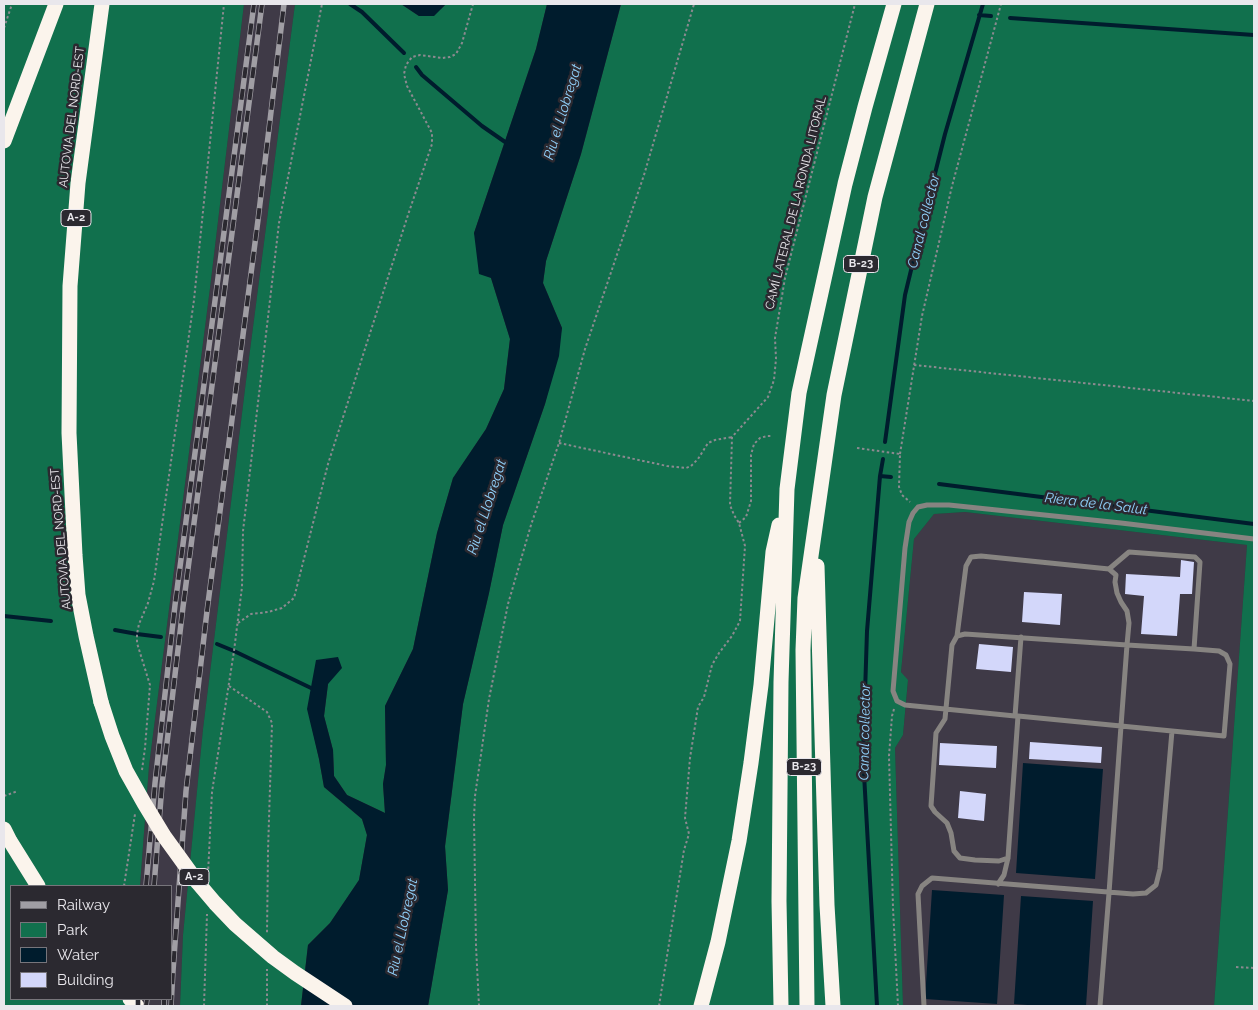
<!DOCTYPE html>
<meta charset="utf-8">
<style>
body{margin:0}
#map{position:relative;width:1258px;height:1010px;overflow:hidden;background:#35333a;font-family:Raleway,sans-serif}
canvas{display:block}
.frame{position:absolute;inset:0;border:5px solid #e9e7ec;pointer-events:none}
.legend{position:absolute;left:10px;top:885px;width:162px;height:115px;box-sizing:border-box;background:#2b2930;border:1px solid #77757b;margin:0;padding:6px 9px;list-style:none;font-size:15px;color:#e9e7ec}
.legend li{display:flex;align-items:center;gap:10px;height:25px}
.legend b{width:25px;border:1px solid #77757b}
</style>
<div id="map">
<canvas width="1258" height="1010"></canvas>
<div class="frame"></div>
<ul class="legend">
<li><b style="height:6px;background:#a09ea4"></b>Railway</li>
<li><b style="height:14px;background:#11704d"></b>Park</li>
<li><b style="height:14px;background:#001c2d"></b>Water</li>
<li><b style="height:14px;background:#d3d7fa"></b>Building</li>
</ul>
</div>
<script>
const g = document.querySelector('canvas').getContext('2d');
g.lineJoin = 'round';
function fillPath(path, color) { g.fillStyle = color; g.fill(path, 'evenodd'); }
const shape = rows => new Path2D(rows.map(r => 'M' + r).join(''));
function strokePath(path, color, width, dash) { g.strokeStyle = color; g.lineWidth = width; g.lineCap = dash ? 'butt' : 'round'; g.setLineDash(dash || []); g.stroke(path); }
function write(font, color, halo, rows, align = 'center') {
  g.font = font + ' Raleway,sans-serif'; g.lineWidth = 5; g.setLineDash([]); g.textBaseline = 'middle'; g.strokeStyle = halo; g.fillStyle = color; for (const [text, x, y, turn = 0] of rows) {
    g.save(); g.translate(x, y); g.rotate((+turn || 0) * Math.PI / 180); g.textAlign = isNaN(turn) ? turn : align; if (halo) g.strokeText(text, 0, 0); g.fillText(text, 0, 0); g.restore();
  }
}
fillPath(shape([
 [244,4,295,4,246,381,203,729,183,935,180,1006,131,1006,131,999,171,999,171,886,140,886,149,766,210,288],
 [965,512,1247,545,1214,1006,903,1006,895,748,903,735,908,681,901,672,914,539,934,514]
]), '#3f3a47');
fillPath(shape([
 [4,4,244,4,210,288,149,766,140,886,11,886,11,999,131,999,131,1006,4,1006],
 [295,4,401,4,419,16,441,9,446,4,547,4,536,49,474,233,491,278,510,339,504,389,486,429,453,478,437,533,413,649,385,706,386,765,383,784,385,813,347,795,334,776,333,750,324,716,328,684,338,657,308,709,319,759,324,787,362,819,367,835,359,880,330,923,308,945,301,1006,180,1006,183,935,203,729,246,381],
 [621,4,1254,4,1254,1006,1214,1006,1247,545,965,512,934,514,914,539,901,672,908,680,903,735,895,748,903,1006,428,1006,448,890,445,847,463,704,489,593,503,525,545,404,562,328,543,283,546,261,581,154]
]), '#11704d');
fillPath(shape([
 [401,4,446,4,434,16,419,16],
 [547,4,621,4,581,154,546,261,543,283,562,328,559,356,545,404,503,525,489,593,463,704,445,846,448,890,428,1006,301,1006,308,945,330,923,359,880,367,835,362,819,324,787,319,759,307,709,316,660,338,657,342,668,328,684,324,716,333,750,334,776,347,795,385,813,383,784,386,765,385,706,413,649,437,533,453,478,486,429,504,389,510,339,491,278,479,274,474,233,536,49],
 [1023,763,1103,769,1095,879,1016,873],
 [932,890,1004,895,997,1004,925,999],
 [1021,896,1093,901,1086,1006,1041,1006,1014,1004]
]), '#001c2d');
strokePath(shape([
 [350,4,362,12,404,53],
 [979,15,991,16],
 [1010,18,1254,35],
 [416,67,422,75,482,126,508,144],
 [885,442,905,295,921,229,945,134,983,4],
 [880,476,891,477],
 [939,484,1254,524],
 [4,616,51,621],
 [115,630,137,634,161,637],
 [217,644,234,651,311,688],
 [877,1006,863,756,867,631,880,476,883,459]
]), '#001c2d', 4);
fillPath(shape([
 [1181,560,1194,562,1192,594,1180,594,1177,636,1141,634,1144,596,1125,594,1126,574,1180,577],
 [1024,592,1062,594,1060,625,1022,622],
 [979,644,1013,647,1011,672,976,669],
 [1030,742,1102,747,1101,763,1029,759],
 [940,743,997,746,996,768,939,765],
 [960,791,986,794,984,821,958,818]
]), '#d3d7fa');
strokePath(shape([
 [4,28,12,4],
 [914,365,1254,401],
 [559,443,667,466,686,468,691,466,698,459,708,443,715,440,732,437],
 [857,448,900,454,899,487,902,495,910,502],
 [900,454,922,316,952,186,1001,4],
 [739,523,746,517,751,501,751,455,754,444,760,438,767,436,772,436],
 [238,623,251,614,268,612,282,608,294,598,328,464,408,215,432,144,432,133,407,86,404,74,406,65,412,57,420,55,442,58,450,57,456,54,462,43,473,4],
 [229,686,267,712,272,723,268,851,267,934],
 [894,709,892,716,889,756,893,908,898,1006],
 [142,770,145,748,150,685,137,643,137,634,139,624,148,603,154,581,194,300,224,4],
 [4,796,18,791],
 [208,874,212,792,234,651,242,587,243,531,279,223,322,4],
 [124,886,135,814],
 [1236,967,1254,968],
 [204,1006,207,914],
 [267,1006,267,969],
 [479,1006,476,946,474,818,475,796,489,699,508,604,531,525,559,443,585,349,644,175,694,4],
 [659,1006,684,850,689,834,685,818,690,758,698,707,704,697,712,665,719,653,732,636,740,621,745,546,739,523,734,515,730,505,732,437,768,397,774,380,776,359,775,338,785,278,855,4]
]), '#8c8a90', 2, [2.5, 2.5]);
strokePath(shape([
 [1109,569,1129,552,1195,557,1200,562,1194,649],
 [957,636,952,645,945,719,936,733,931,806,935,812,947,823,951,833,954,851,960,858,975,860,999,861,1008,858],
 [1015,716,1021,637],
 [998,884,1004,875,1008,858,1018,716],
 [924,1006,918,894,922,886,932,878,1133,894,1146,893,1156,885,1160,869,1172,731],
 [1100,1006,1109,893,1121,726,1127,645,1129,623,1127,611,1121,602,1117,593,1115,582,1116,575,1109,569,981,556,971,557,966,566,957,636,965,634,1127,645,1194,649,1219,651,1226,655,1230,664,1224,736,1172,731,1121,726,1018,716,1015,716,905,705,897,701,893,691,905,548,909,522,913,513,918,507,927,505,949,505,1121,523,1254,539]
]), '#878481', 5);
strokePath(shape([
 [4,141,56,4],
 [817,566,827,905,833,1006],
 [101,702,86,636,78,595,75,555,69,433,70,286,78,183,102,4],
 [4,829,10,841,38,886],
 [130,999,137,1006],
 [701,1006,718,942,739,841,751,763,761,685,773,552,779,525],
 [781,1006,779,901,781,682,787,489,799,393,845,184,865,107,894,4],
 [807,1006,803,650,805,598,834,395,875,197,927,4]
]), '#fbf4ec', 15);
const rail = shape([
 [146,886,155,783,175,605,254,4],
 [154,886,162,785,183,607,262,4],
 [138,1006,138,999],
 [146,1006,147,999],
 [164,1006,164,999],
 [171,1006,173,971,186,791,207,611,258,220,284,4]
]);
strokePath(rail, '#a09ea4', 5.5);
strokePath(rail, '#2b2930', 4, [11]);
strokePath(shape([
 [101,702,112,736,126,771,144,803,164,836,198,883,215,903,235,924,273,957,295,973,345,1006]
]), '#fbf4ec', 15);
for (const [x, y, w] of [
 [76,218,30],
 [861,264,35],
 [804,767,35],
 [194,877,30]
]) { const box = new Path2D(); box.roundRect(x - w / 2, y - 8.5, w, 17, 4); g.fillStyle = '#2b2930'; g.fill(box); strokePath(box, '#e9e7ec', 1); }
write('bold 11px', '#e9e7ec', null, [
 ["A-2",76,218],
 ["B-23",861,264],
 ["B-23",804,767],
 ["A-2",194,877]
]);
write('12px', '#e9e7ec', '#2b2930', [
 ["AUTOVIA DEL NORD-EST",72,117,-83],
 ["CAMÍ LATERAL DE LA RONDA LITORAL",796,203,-76],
 ["AUTOVIA DEL NORD-EST",61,539,-95]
]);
write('italic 14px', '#90d1fb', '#2b2930', [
 ["Riu el Llobregat",563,112,-73],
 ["Canal col·lector",924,221,-76],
 ["Riera de la Salut",1096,504,7],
 ["Riu el Llobregat",487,507,-72],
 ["Canal col·lector",865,732,-89],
 ["Riu el Llobregat",403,927,-78]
]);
</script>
